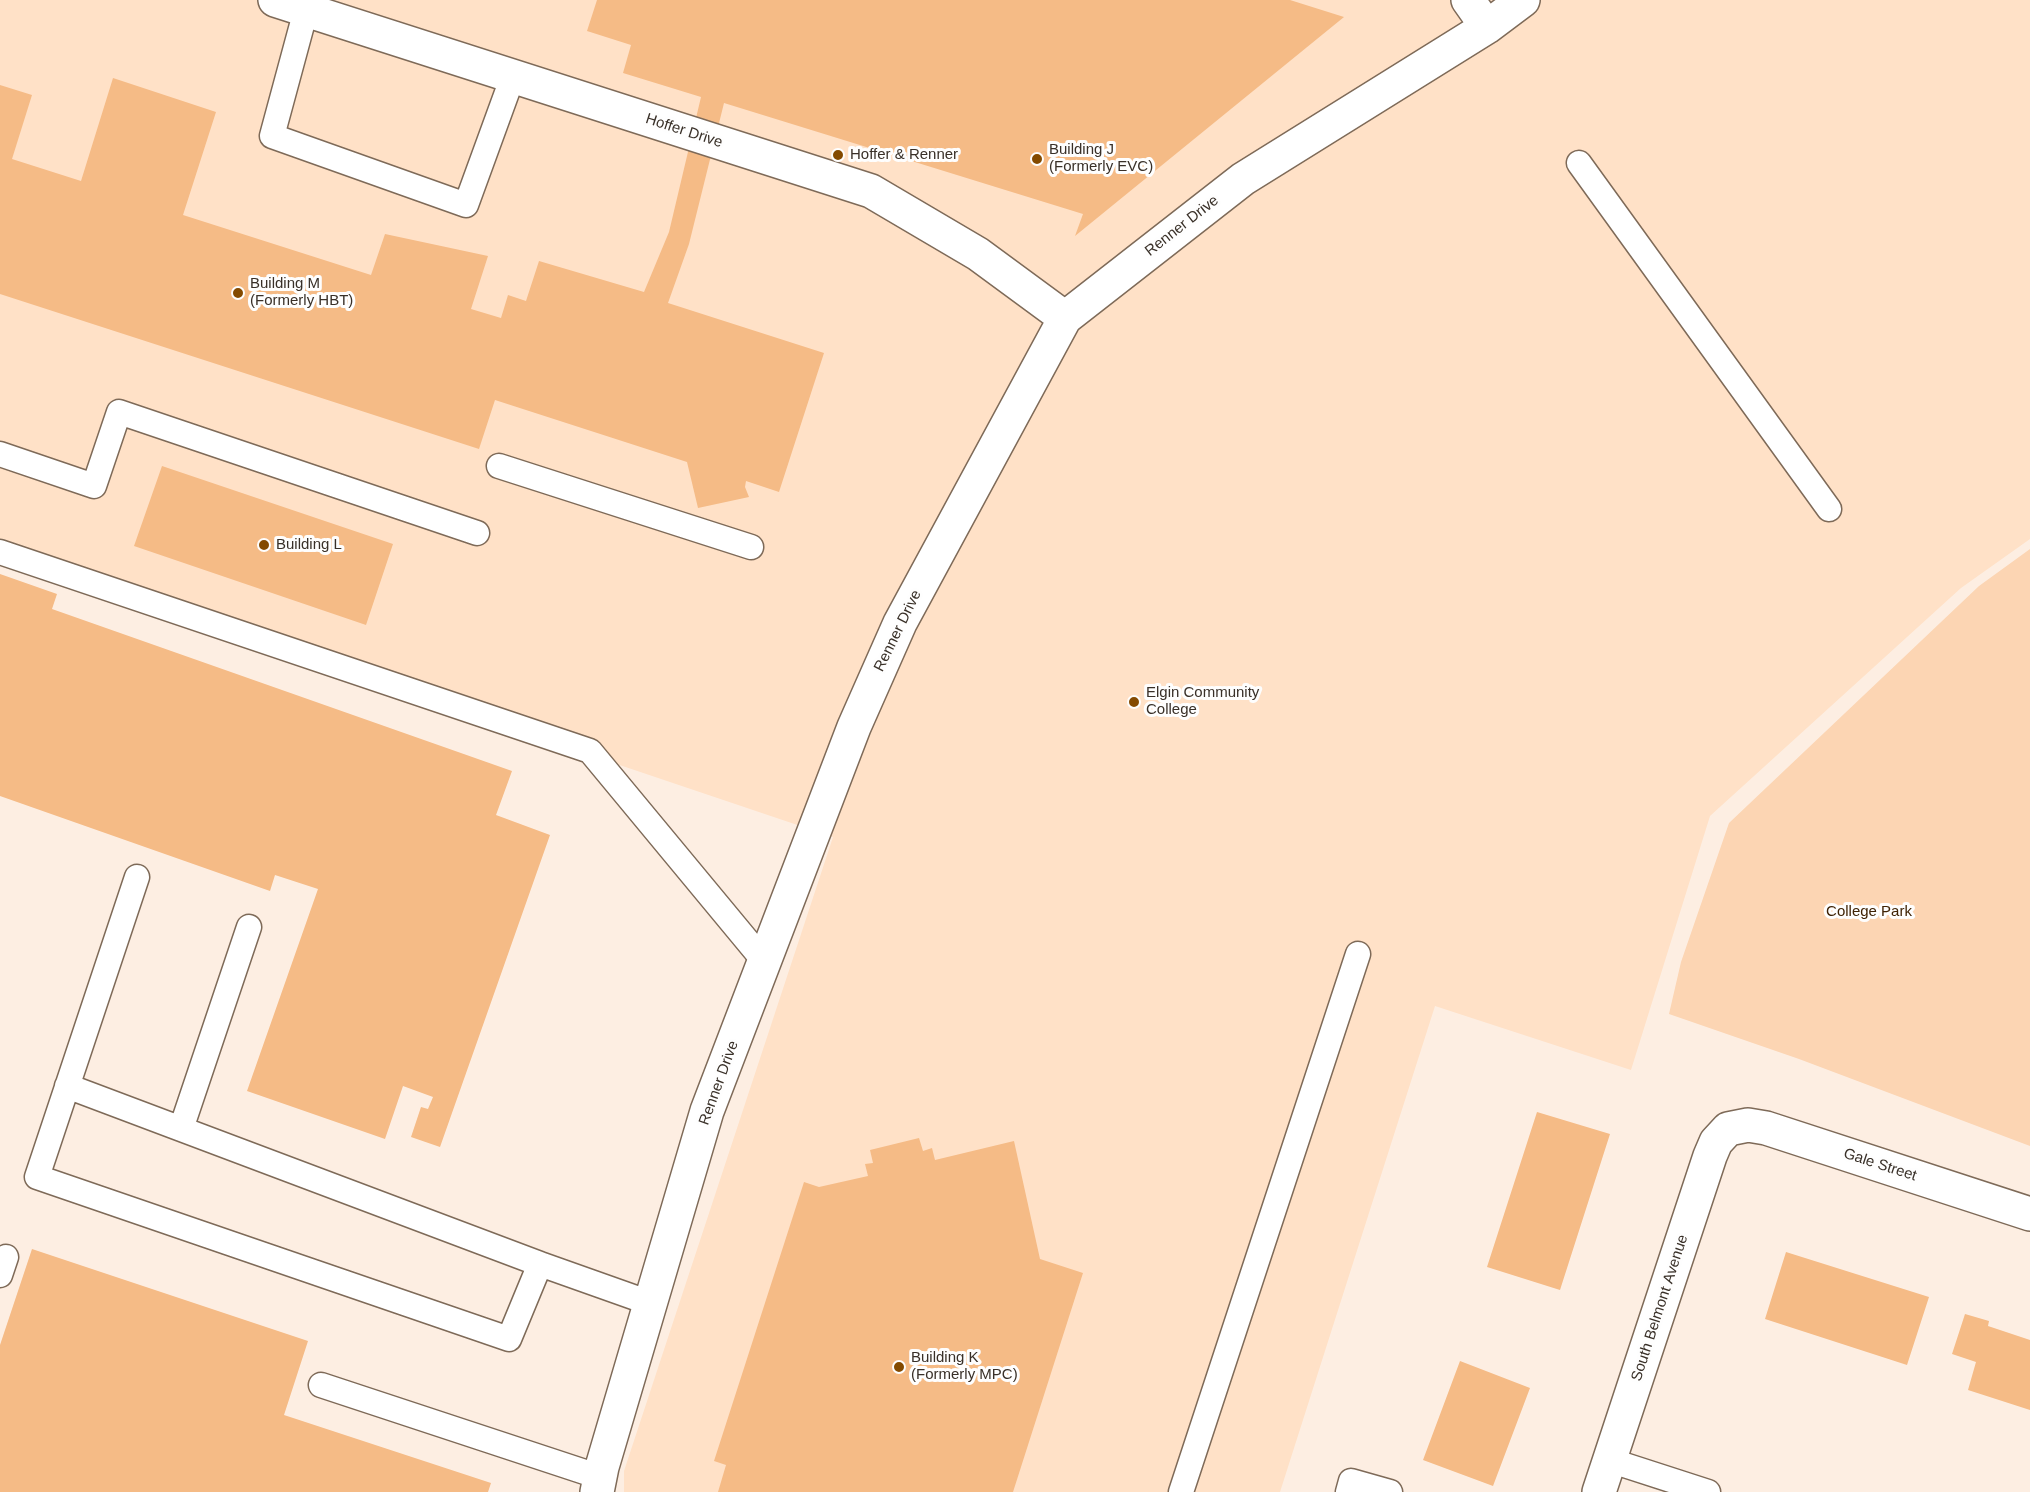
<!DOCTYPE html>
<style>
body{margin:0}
canvas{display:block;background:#fdeee2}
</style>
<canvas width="2030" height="1492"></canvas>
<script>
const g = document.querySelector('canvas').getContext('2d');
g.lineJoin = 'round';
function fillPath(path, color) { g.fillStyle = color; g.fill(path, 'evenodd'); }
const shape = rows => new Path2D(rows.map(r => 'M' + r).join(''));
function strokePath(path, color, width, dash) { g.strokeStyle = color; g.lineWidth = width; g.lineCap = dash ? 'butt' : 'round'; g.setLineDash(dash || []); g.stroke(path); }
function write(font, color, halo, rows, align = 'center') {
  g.font = font + ' Helvetica,sans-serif'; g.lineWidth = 6; g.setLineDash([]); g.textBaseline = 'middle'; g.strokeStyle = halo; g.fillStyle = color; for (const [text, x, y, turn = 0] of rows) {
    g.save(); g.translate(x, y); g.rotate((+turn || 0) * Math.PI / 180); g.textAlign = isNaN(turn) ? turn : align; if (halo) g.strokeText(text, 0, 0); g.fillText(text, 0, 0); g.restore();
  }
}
fillPath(shape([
 [0,0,2030,0,2030,539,1961,588,1710,816,1631,1070,1435,1006,1280,1492,624,1492,624,1471,833,837,0,556]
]), '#ffe1c7');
fillPath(shape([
 [2030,549,2030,1146,1799,1059,1669,1014,1681,962,1729,823,1979,586]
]), '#fcd5b3');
fillPath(shape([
 [597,0,1290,0,1344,17,1075,236,1083,214,724,103,689,244,668,303,824,353,779,492,746,481,745,487,749,497,698,508,687,462,495,400,479,449,0,294,0,85,32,95,12,159,81,181,113,78,216,112,183,215,371,275,385,234,488,256,471,309,501,318,508,295,526,301,539,261,644,292,669,232,701,97,623,73,631,45,587,31],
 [162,466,393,544,366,625,134,546],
 [0,574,57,594,52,609,512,771,496,815,550,835,440,1147,411,1137,421,1107,428,1109,433,1097,403,1086,385,1139,247,1091,318,889,275,875,270,891,0,796],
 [1537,1112,1610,1134,1560,1290,1487,1267],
 [919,1138,923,1151,932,1148,935,1160,1014,1141,1040,1259,1083,1273,1013,1492,718,1492,726,1465,714,1461,804,1182,819,1187,868,1176,865,1164,873,1163,870,1150],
 [32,1249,308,1341,284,1415,491,1483,488,1492,0,1492,0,1345],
 [1786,1252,1929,1297,1907,1365,1765,1319],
 [1965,1314,1989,1321,1988,1326,2030,1340,2030,1410,1968,1390,1976,1362,1952,1354],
 [1460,1361,1530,1388,1493,1486,1423,1460]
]), '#f5bb86');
const lane = shape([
 [306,10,272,136,466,205,513,76],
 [1579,163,1829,509],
 [0,454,94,486,119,412,477,533],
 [499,466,751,547],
 [0,552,590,751,764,961],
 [137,877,37,1177,509,1339,540,1264,650,1303],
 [67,1086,540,1264],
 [181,1129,249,927],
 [0,1275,6,1257],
 [321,1385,600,1477],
 [1609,1460,1708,1492],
 [1181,1492,1358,954],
 [1348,1492,1351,1481,1390,1492]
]);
const street = shape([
 [275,0,871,191,978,254,1065,318],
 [1468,0,1487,27],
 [597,1492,602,1467,707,1111,854,727,900,623,1065,318,1243,179,1487,27,1523,0],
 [1599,1492,1710,1156,1716,1142,1728,1129,1748,1125,1766,1128,2030,1214]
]);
strokePath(lane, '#7e6a58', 27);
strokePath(street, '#7e6a58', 36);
strokePath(lane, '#fff', 24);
strokePath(street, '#fff', 33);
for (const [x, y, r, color] of [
 [838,155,6,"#844a00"],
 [1037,159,6,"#844a00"],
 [238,293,6,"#844a00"],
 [264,545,6,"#844a00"],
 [1134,702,6,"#844a00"],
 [899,1367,6,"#844a00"]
]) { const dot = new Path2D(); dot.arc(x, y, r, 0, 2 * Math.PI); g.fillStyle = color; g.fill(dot); strokePath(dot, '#fefefe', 2); }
write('15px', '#393028', '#fefefe', [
 ["Hoffer Drive",684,131,18],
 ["Renner Drive",1182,226,-38],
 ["Renner Drive",898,631,-64],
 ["Renner Drive",719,1083,-70],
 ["Gale Street",1880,1165,18],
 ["South Belmont Avenue",1660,1308,-72]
]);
write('15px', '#393028', '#fefefe', [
 ["Building J",1049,150],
 ["(Formerly EVC)",1049,167],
 ["Hoffer & Renner",850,155],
 ["Building M",250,284],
 ["(Formerly HBT)",250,301],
 ["Building L",276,545],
 ["Elgin Community",1146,693],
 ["College",1146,710],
 ["Building K",911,1358],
 ["(Formerly MPC)",911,1375]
], 'left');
write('15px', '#3f2305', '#fefefe', [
 ["College Park",1869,912]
]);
</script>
